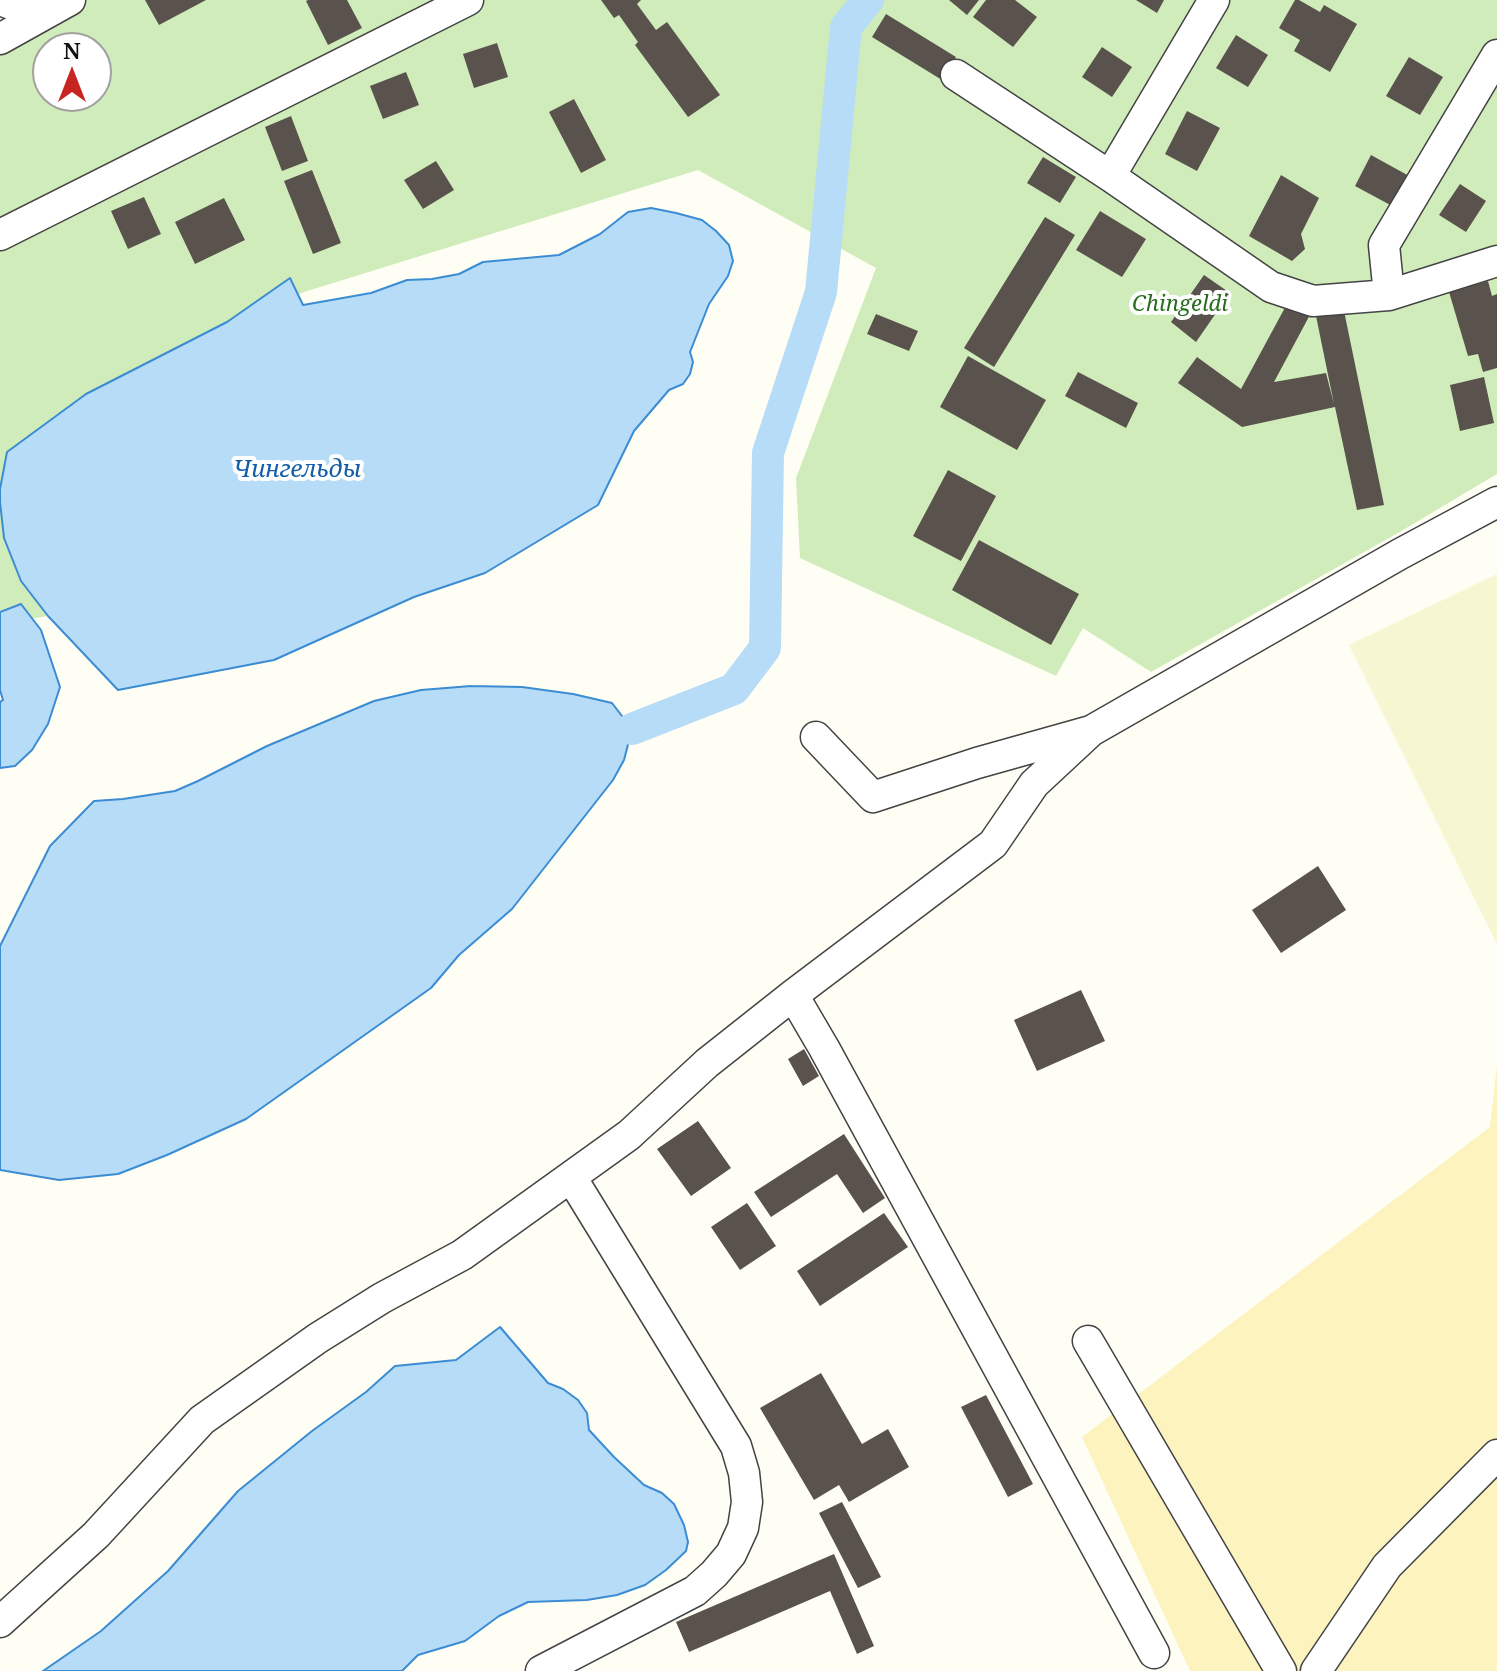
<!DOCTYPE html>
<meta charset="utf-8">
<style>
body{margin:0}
#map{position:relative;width:1497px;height:1671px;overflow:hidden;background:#fffef4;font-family:"Noto Serif",serif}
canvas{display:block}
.north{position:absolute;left:32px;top:32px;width:80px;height:80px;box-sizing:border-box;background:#fff;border:2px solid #a0a0a0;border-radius:50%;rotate:0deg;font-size:22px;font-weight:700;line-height:32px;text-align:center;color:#111}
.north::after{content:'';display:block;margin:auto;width:28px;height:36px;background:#c72522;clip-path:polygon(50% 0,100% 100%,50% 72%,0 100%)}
</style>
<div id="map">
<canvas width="1497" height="1671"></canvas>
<div class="north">N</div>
</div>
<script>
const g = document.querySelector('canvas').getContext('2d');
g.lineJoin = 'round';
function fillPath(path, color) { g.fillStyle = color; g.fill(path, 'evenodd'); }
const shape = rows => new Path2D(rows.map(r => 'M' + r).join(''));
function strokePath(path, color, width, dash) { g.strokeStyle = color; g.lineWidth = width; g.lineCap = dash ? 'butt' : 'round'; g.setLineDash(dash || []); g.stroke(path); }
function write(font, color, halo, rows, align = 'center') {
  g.font = font + ' "Noto Serif",serif'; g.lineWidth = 8; g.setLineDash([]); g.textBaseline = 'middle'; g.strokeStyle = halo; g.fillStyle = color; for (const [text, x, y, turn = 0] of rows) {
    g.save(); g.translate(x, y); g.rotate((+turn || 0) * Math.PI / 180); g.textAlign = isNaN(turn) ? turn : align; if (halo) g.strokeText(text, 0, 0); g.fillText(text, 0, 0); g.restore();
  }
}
fillPath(shape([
 [1497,574,1497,944,1349,645]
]), '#f7f6d2');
fillPath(shape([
 [82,0,1497,0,1497,474,1398,533,1151,672,1083,628,1056,676,800,558,796,478,876,268,698,170,304,292,86,394,7,452,0,489,0,45],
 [48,48,96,48,96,96,48,96],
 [0,502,4,538,21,581,48,616,0,624]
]), '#d1ecbb');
fillPath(shape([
 [1497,1064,1497,1671,1190,1671,1082,1437,1490,1127]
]), '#fcf3bf');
const water = shape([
 [651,208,676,213,702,220,716,231,729,245,733,261,728,276,709,304,690,352,693,362,690,374,683,384,669,390,634,431,598,505,485,573,414,597,274,660,118,690,48,616,21,581,4,538,0,502,0,489,7,452,86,394,227,322,290,278,303,305,371,293,407,280,432,279,459,274,483,262,559,255,600,234,628,212,651,208],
 [21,604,41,630,60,687,48,724,32,750,15,766,0,768,0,702,3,700,0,690,0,612,21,604],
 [471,686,522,687,573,694,612,703,632,729,624,760,613,780,512,909,459,955,431,988,246,1119,167,1155,118,1174,59,1180,0,1170,0,946,50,846,94,801,123,799,175,791,198,781,267,746,374,701,421,690,471,686],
 [500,1327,548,1383,563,1389,578,1400,587,1413,589,1430,614,1457,644,1485,662,1493,674,1504,684,1525,688,1542,686,1551,666,1570,645,1585,617,1595,587,1600,528,1602,499,1616,465,1641,418,1655,402,1671,43,1671,101,1631,168,1571,238,1491,312,1431,366,1392,395,1366,456,1360,500,1327]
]);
fillPath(water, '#b7dcf8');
strokePath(water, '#3b8cd2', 2);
strokePath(shape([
 [632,729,734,689,765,648,768,453,821,292,846,27,868,0]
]), '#b7dcf8', 32);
fillPath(shape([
 [145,0,206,0,159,25],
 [308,0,347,0,362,28,328,45,306,1],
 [601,0,641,0,637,4,656,30,667,22,720,95,688,117,635,45,638,42,619,15,614,18],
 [949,0,979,0,967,15],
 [986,0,1015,0,1037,17,1013,47,973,17],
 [1136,0,1164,0,1157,13],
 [1295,0,1299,0,1320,12,1324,5,1357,24,1330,72,1294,51,1300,40,1279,28],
 [886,14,956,57,942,80,872,37],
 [1236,35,1268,55,1248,87,1216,68],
 [497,43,508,77,474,88,463,54],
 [1102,47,1132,67,1112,97,1082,77],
 [1409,57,1443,77,1420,115,1386,96],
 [96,58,110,85,96,93],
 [406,72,419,105,383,119,370,86],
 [574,99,606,160,581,173,549,112],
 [1187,111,1220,128,1197,171,1165,154],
 [291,116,308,161,282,171,265,127],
 [1371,155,1411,177,1394,207,1355,186],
 [1043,157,1076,177,1060,203,1027,183],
 [436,161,454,190,423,209,404,180],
 [312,170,341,243,313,254,284,181],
 [1281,175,1319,198,1301,234,1305,249,1292,261,1249,236],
 [1460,184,1486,201,1466,232,1439,215],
 [144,197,161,234,128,249,111,211],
 [224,198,245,240,195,264,175,222],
 [1100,211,1146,239,1122,277,1076,250],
 [1045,217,1075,235,994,367,964,348],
 [1204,275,1230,293,1196,342,1171,322],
 [1488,281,1492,296,1497,294,1497,368,1483,372,1478,354,1468,356,1449,292],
 [1288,302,1312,311,1274,382,1326,373,1334,404,1315,311,1343,306,1384,505,1357,510,1335,407,1242,427,1178,383,1197,357,1241,389],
 [876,314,918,331,909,351,867,334],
 [968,356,1046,400,1017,450,940,407],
 [1078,372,1138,403,1126,428,1065,396],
 [1484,377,1494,423,1460,431,1450,385],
 [948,470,996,496,961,561,913,536],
 [979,540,1079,594,1051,645,952,590],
 [1318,866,1346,910,1281,953,1252,910],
 [1081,990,1105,1041,1037,1071,1014,1020],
 [804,1049,819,1076,803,1086,788,1059],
 [698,1121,731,1168,691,1196,657,1149],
 [844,1134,885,1198,863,1213,837,1174,771,1217,754,1192],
 [747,1203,776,1246,740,1270,711,1227],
 [884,1213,908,1247,820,1306,797,1271],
 [821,1373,862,1444,888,1429,909,1467,849,1502,839,1485,814,1500,760,1408],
 [986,1395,1033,1484,1008,1497,961,1407],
 [842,1502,881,1577,858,1588,819,1513],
 [834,1554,874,1646,857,1654,830,1591,689,1652,676,1622]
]), '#5a524c');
const minor = shape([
 [0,0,40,15],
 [0,39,70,0],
 [956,75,1110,176,1271,287,1313,301,1389,295,1497,261],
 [1110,176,1214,0],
 [0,235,468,0],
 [1389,295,1384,245,1497,55],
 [816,737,873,797,977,763,1091,731,1400,554,1497,502],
 [793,995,824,1048,1154,1653],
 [1088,1341,1281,1671],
 [0,1622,96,1535,202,1420,318,1338,382,1298,462,1255,629,1135,707,1063,793,995,993,844,1034,784,1091,731],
 [541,1671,695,1591,714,1574,731,1554,743,1528,747,1502,744,1473,736,1446,571,1177],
 [1316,1671,1387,1566,1497,1455]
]);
strokePath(minor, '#444', 33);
strokePath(minor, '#fff', 30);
write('italic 22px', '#296c1d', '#fff', [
 ["Chingeldi",1180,305]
]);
write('italic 24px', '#145ea8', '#fff', [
 ["Чингельды",297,470]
]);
</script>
